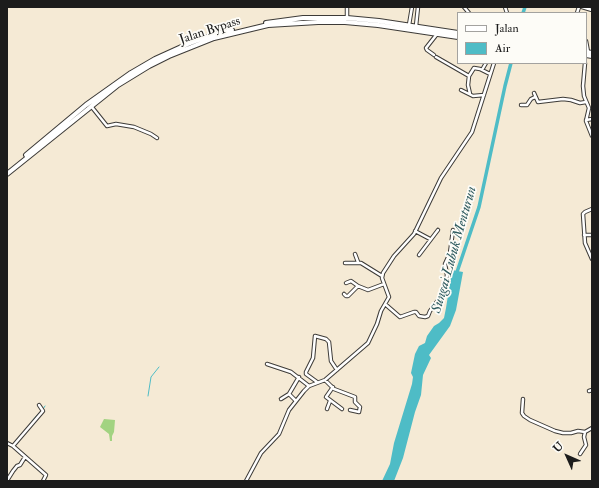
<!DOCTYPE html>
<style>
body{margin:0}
#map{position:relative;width:599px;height:488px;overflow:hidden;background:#f5ead5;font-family:"IM FELL Double Pica",serif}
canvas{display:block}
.frame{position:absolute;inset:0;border:8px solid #1c1c1c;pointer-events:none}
.legend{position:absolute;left:457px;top:12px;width:130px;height:52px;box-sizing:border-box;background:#fdfcf7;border:1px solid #a3a29f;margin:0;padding:5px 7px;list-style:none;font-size:12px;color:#1c1c1c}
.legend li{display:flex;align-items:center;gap:8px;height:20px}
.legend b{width:20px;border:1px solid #a3a29f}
.north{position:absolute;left:547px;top:436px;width:40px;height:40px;-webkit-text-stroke:3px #fdfcf7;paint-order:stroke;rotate:315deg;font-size:11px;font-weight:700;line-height:16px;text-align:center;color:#1c1c1c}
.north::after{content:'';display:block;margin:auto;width:14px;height:18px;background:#1c1c1c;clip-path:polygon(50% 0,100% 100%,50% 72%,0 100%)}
</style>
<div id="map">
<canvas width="599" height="488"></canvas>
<div class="frame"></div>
<ul class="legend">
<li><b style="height:5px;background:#fff"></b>Jalan</li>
<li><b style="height:11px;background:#4ebcc6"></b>Air</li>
</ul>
<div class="north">U</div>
</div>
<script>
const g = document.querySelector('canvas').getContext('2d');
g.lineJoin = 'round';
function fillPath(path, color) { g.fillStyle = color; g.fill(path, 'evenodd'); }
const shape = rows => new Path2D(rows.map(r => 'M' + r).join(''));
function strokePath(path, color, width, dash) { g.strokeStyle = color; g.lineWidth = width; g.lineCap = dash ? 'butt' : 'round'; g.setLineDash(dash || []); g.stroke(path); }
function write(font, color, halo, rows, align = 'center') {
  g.font = font + ' "IM FELL Double Pica",serif'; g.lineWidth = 3.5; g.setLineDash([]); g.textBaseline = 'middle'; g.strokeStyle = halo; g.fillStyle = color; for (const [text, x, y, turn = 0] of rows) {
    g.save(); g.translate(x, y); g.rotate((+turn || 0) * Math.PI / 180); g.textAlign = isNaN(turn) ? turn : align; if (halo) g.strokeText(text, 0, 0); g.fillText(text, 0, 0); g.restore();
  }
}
fillPath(shape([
 [104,419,115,420,114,432,112,436,112,441,110,441,109,434,100,427]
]), '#a2d381');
fillPath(shape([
 [452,270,463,272,456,310,450,326,429,355,431,358,423,375,421,395,415,412,403,458,394,481,382,481,390,464,394,443,412,384,413,377,411,373,415,354,419,346,425,343,427,336,434,326,439,323,444,318,446,308]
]), '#4ebcc6');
strokePath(shape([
 [148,396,151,377,159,367],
 [43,409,45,406],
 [32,421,41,411]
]), '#4ebcc6', 1);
strokePath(shape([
 [523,13,525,7],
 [456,275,479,207,505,86,511,63]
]), '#4ebcc6', 3.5);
const minor = shape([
 [464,7,469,13],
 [505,7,507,13],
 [582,7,592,10],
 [577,13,579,7],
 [347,18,347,7],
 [409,25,412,7],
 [416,26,418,7],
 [586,41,588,52],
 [434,55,427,50,426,48,437,34],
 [436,57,469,76],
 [585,63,583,86,584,96,589,108,586,121,592,136],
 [482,70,486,63],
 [461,90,473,96,484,95],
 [534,93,538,102,563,99,571,100,580,103,586,102],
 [470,94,468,85,469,76,474,68,480,69,490,74],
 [521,105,527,105,531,99,535,97],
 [91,106,107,126,116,124,134,127,151,134,157,138],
 [586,120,592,119],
 [592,209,585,212,583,214,585,243,592,259],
 [415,231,430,239],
 [584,235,592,235],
 [355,254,358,262],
 [419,255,438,230],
 [345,263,361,263,382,276],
 [346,283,351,281,358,286],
 [344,294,346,296,348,296,358,286,368,290,384,284],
 [385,304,400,317,414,312,416,312,419,316,425,317,428,316,430,311,444,292,447,275,445,264,450,253,453,230],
 [267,364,291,372,309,386],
 [325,380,334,389,355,397,355,402,360,407,359,412,350,410],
 [317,382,306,374,306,372,313,358,315,336,326,339,329,342,331,361,337,370],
 [333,387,326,397,342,409],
 [589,391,592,390],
 [281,399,289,394],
 [523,399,522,413,524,416,530,420,555,431,563,433,571,433,578,431,585,432,592,428],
 [296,401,289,394,299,377],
 [327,409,330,401],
 [7,443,13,446,46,475,43,481],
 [13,446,43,411,39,405],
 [580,454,586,445,584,437,585,432],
 [8,479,13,471,17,466,20,465,25,457],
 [246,481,261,453,279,434,289,410,304,391,309,386,325,380,368,343,377,324,381,311,389,297,382,278,383,273,394,256,414,234,441,178,472,132,494,63]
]);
const highway = shape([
 [266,23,303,18,347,18,379,21,458,33],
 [586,52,592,53],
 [586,55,592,56],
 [26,155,86,105,131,73,155,59,188,44,212,35,232,30],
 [7,174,118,85,149,66,169,56,214,38,268,25,318,22,345,22,378,25,458,37]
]);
strokePath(minor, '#3d3b38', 4.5);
strokePath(highway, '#3d3b38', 6);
strokePath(minor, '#fff', 2.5);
strokePath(highway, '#fff', 4);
write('13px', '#1c1c1c', '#fdfcf7', [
 ["Jalan Bypass",210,31,-18]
]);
write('italic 14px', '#305c60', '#fdfcf7', [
 ["Sungai Lubuk Menturun",455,250,-74]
]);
</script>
